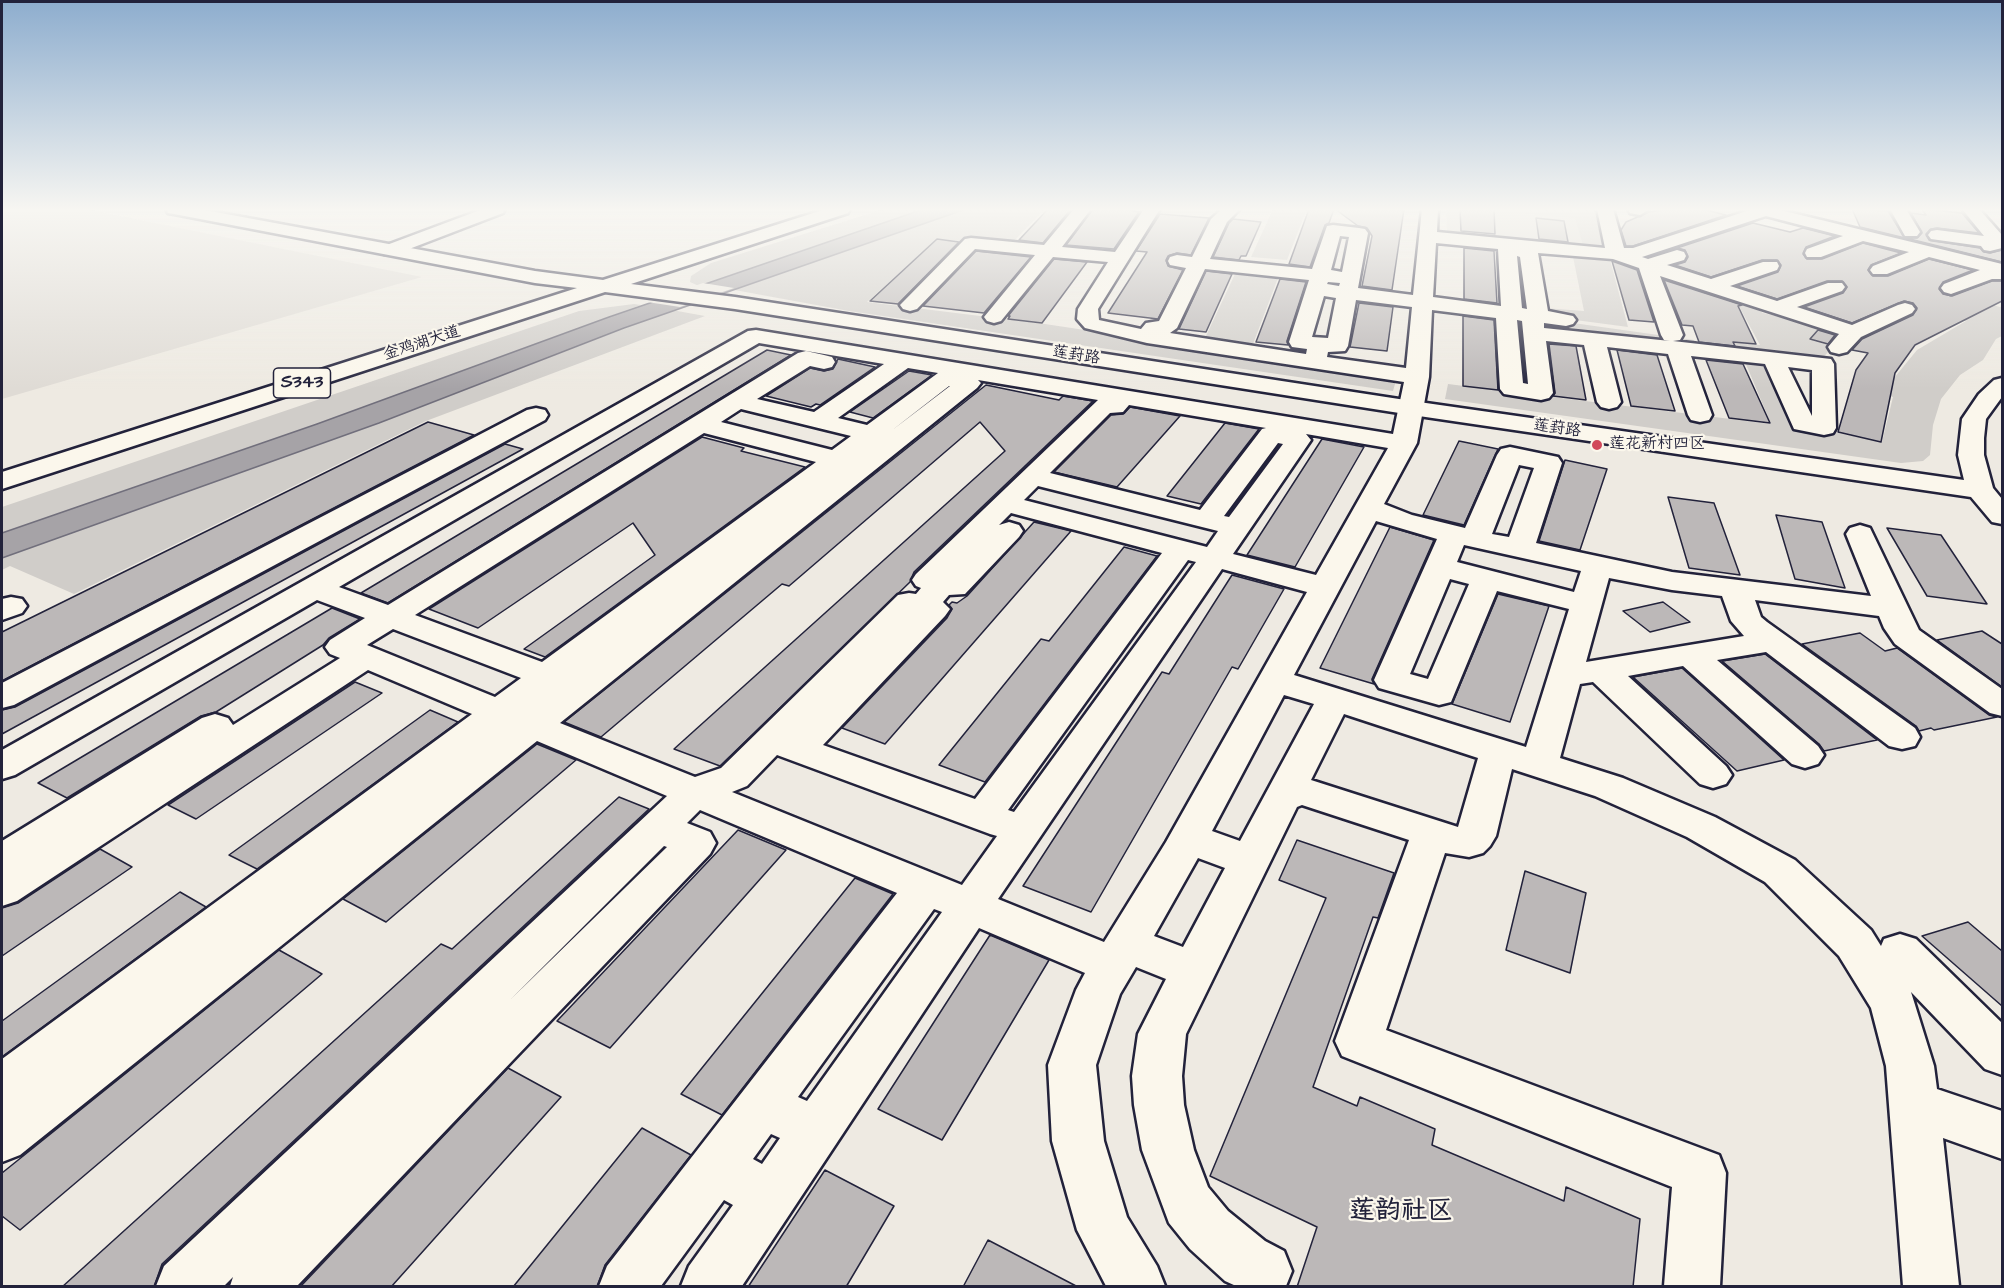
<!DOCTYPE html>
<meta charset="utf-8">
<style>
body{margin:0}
#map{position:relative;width:2004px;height:1288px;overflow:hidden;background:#eeeae2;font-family:"Architects Daughter",sans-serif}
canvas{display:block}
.frame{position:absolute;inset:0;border:3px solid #22223b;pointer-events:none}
</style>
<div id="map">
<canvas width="2004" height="1288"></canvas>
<div class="frame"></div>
</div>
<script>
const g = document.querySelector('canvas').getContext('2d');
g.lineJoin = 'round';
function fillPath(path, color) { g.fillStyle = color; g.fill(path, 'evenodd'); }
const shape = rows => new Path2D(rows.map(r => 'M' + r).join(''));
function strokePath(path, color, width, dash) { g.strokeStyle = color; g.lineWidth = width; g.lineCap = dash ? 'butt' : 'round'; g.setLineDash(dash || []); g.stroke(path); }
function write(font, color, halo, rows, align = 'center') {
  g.font = font + ' "Architects Daughter","LXGW WenKai TC",sans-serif'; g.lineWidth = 4.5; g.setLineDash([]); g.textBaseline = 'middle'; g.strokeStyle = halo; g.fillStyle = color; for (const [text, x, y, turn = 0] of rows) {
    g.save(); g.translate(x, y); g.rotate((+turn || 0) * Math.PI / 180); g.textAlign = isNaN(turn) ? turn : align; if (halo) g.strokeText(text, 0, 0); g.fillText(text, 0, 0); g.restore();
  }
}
fillPath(shape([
 [2,209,86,209,422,277,2,399],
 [1446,209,1594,209,1603,247,1447,233]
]), '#dfdbd5');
fillPath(shape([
 [884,209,924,209,699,286,690,282,691,276,711,263],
 [966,209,1045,209,1010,245,937,239,867,302,1045,324,1397,377,1393,391,849,311,729,289],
 [1273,209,1307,209,1287,260,1251,257],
 [1526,209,1594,209,1603,247,1583,245,1575,218,1526,214],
 [1572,252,1609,256,1628,327,1545,316,1545,308,1584,311],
 [1827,258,2000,307,2002,306,2002,336,1996,339,1983,360,1960,375,1941,399,1933,425,1930,455,1923,461,1901,463,1445,399,1448,384,1771,424,1743,357,1772,360,1800,425,1882,442,1893,397,1851,388,1856,369,1894,378,1917,350,1966,321,1920,308,1894,304,1850,288,1818,283,1810,260],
 [1235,274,1278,278,1253,344,1205,338],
 [1734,297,1746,302,1763,313,1846,332,1819,362,1707,350,1703,339,1760,345],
 [634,304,641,305,317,424,2,533,2,507,579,311],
 [672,310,705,316,426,421,74,594,10,566,2,570,2,558,379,423],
 [1566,322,1694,340,1698,349,1569,335]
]), '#d0cdc9');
const water = shape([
 [924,209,966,209,624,328,379,423,2,558,2,533,317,424,609,317,924,209]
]);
fillPath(water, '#a6a3a7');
strokePath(water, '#716f7c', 1.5);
fillPath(shape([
 [703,283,734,288,680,307,647,302]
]), '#eeeae2');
const building = shape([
 [1048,209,1071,209,1043,243,1019,240,1048,209],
 [1093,209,1134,209,1133,211,1139,212,1114,249,1066,245,1093,209],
 [1309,209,1334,209,1329,223,1325,225,1310,267,1289,264,1309,209],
 [1335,209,1404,209,1392,290,1362,286,1372,236,1367,228,1358,226,1335,209],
 [1460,209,1494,209,1495,234,1461,231,1460,209],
 [1673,209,1702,209,1726,215,1633,246,1626,246,1621,230,1626,222,1649,212,1673,209],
 [1852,209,1888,211,1905,238,1860,227,1852,209],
 [1922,209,1962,213,1979,233,1937,228,1931,229,1926,234,1929,240,1980,248,1984,252,1990,253,2002,250,2002,262,1906,238,1917,238,1922,233,1911,213,1926,215,1922,209],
 [1160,214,1209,218,1191,255,1177,253,1168,256,1166,260,1168,266,1183,270,1158,319,1108,313,1147,252,1136,251,1160,214],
 [1536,218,1564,221,1568,242,1539,239,1536,218],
 [1233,219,1261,222,1246,256,1241,256,1239,260,1213,257,1229,223,1233,219],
 [1753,223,1790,232,1803,228,1835,236,1806,247,1803,254,1807,259,1822,259,1863,243,1901,253,1871,265,1868,270,1873,276,1888,276,1929,259,1973,270,1943,282,1939,289,1943,294,1952,296,1992,281,2002,281,2002,301,1915,345,1895,373,1881,442,1838,432,1856,370,1868,353,1852,350,1862,339,1913,315,1917,308,1913,303,1904,301,1852,323,1804,307,1843,293,1847,287,1842,281,1827,281,1777,299,1737,286,1778,272,1781,265,1777,260,1762,260,1711,277,1675,265,1685,262,1688,257,1685,250,1677,248,1753,223],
 [937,239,959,242,898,304,870,301,937,239],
 [1464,248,1494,251,1497,303,1464,299,1464,248],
 [976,251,1031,257,984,313,923,306,976,251],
 [1054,259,1087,262,1042,323,1008,319,1010,316,1008,316,1054,259],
 [1612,261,1637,270,1654,322,1629,320,1612,261],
 [1206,271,1232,274,1206,332,1179,329,1206,271],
 [1280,279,1306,282,1287,341,1288,345,1256,342,1280,279],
 [1664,280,1742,305,1738,306,1756,344,1733,342,1735,346,1699,342,1693,326,1682,325,1664,280],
 [1359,303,1393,307,1387,351,1350,347,1359,303],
 [1463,316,1494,320,1498,390,1463,386,1463,316],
 [1818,330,1835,335,1828,344,1810,339,1818,330],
 [1549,344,1576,346,1586,400,1553,396,1555,393,1549,344],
 [767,350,791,355,388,603,361,593,767,350],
 [1617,350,1657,355,1675,411,1631,406,1617,350],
 [838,359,875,367,820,405,816,404,811,407,766,396,810,368,824,371,833,369,838,359],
 [1706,360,1743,364,1770,423,1729,418,1706,360],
 [909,371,932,375,873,418,850,412,909,371],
 [986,385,1059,400,1063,396,1093,401,914,572,910,582,720,766,674,749,1005,451,980,422,789,586,782,584,601,737,564,722,986,385],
 [1130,407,1180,416,1117,487,1054,472,1111,415,1123,414,1130,407],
 [428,422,474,435,2,681,2,632,428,422],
 [1225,423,1259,429,1201,504,1167,496,1225,423],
 [702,437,744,448,741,451,805,467,545,657,524,649,655,555,633,523,478,628,429,609,702,437],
 [1322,439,1364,447,1295,567,1247,555,1322,439],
 [1459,441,1498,449,1464,525,1423,515,1459,441],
 [505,444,523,449,2,734,2,710,15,707,505,444],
 [1565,460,1607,469,1580,550,1539,541,1565,460],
 [1668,497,1714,503,1740,575,1689,568,1668,497],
 [1776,515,1822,522,1845,588,1795,579,1776,515],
 [1034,522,1071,531,885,744,842,728,947,618,952,609,949,605,952,602,957,603,967,596,1034,522],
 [1390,527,1434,540,1372,679,1374,684,1320,668,1390,527],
 [1887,528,1941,535,1987,604,1927,596,1887,528],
 [1124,547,1157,556,985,782,939,765,1041,639,1049,641,1124,547],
 [1232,575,1284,589,1238,669,1232,667,1091,912,1023,886,1162,672,1169,674,1232,575],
 [1498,594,1549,606,1510,722,1452,704,1498,594],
 [1663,602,1690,622,1650,632,1623,611,1663,602],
 [332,608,360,619,329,638,323,645,216,712,201,716,67,798,38,783,332,608],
 [1982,631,2002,644,2002,687,1937,640,1982,631],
 [1860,633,1885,651,1897,648,1989,715,1997,717,1934,730,1931,728,1919,731,1916,726,1802,644,1860,633],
 [1765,654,1877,740,1824,751,1819,744,1722,661,1765,654],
 [1682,668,1784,760,1737,771,1633,677,1682,668],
 [355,682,382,693,196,819,168,805,355,682],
 [430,710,458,722,257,869,229,855,430,710],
 [537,744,576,760,386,922,343,899,537,744],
 [619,797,649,809,162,1264,154,1287,62,1287,441,944,452,949,619,797],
 [738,830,786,850,610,1048,557,1021,738,830],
 [1297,840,1394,873,1378,918,1373,917,1313,1087,1357,1106,1360,1097,1435,1129,1432,1145,1564,1201,1566,1187,1640,1219,1633,1287,1297,1287,1317,1227,1210,1176,1326,898,1279,880,1297,840],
 [100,849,132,867,2,956,2,908,18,903,100,849],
 [1525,871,1586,893,1570,973,1506,950,1525,871],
 [855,878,893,894,722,1115,681,1094,855,878],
 [180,892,206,907,2,1057,2,1021,180,892],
 [1968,922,2002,951,2002,1006,1922,936,1968,922],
 [990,935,1049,960,942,1140,878,1109,990,935],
 [279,950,322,974,20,1230,2,1216,2,1173,279,950],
 [508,1068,561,1097,391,1287,300,1287,508,1068],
 [642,1128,691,1155,605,1265,597,1287,513,1287,642,1128],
 [825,1170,894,1206,846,1287,748,1287,825,1170],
 [988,1240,1078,1287,963,1287,988,1240]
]);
fillPath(building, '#bcb8b8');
strokePath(building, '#22223b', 1.5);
const minor = shape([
 [483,209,505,209,503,213,396,254,384,254,381,250,384,246,483,209],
 [1074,209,1091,209,1062,247,1115,252,1144,209,1160,209,1098,309,1099,320,1141,329,1146,323,1159,321,1186,268,1170,265,1168,261,1170,257,1177,255,1192,257,1211,219,1222,209,1240,209,1227,222,1210,259,1312,269,1327,226,1333,225,1359,228,1365,229,1368,233,1358,288,1413,295,1422,209,1438,209,1437,232,1605,248,1597,209,1613,209,1624,248,1633,248,1753,209,1776,209,2002,264,2002,279,1992,279,1951,294,1944,292,1941,288,1944,284,1980,270,1929,257,1887,274,1873,274,1870,270,1873,266,1909,252,1863,241,1821,257,1807,257,1805,253,1807,249,1843,236,1766,216,1642,257,1648,259,1677,250,1684,252,1686,256,1684,260,1667,265,1711,279,1763,262,1777,262,1779,266,1777,270,1730,286,1777,301,1828,283,1842,283,1845,287,1842,291,1797,307,1852,325,1898,305,1905,303,1912,305,1915,309,1912,313,1861,337,1847,352,1839,354,1831,352,1828,347,1839,334,1660,276,1683,335,1680,340,1673,341,1831,359,1834,364,1836,428,1833,433,1824,435,1794,429,1765,364,1691,356,1712,415,1709,420,1700,422,1691,420,1688,415,1668,354,1607,347,1621,402,1617,407,1609,409,1601,407,1597,402,1584,345,1546,341,1553,393,1549,398,1541,400,1504,394,1500,389,1496,318,1432,310,1429,377,1417,443,1384,504,1412,515,1465,528,1497,455,1501,449,1510,447,1558,457,1562,463,1536,543,1672,572,1871,596,1846,534,1850,528,1860,525,1870,528,1919,630,2002,689,2002,716,1990,713,1895,644,1884,628,1879,616,1755,600,1761,617,1767,622,1915,728,1920,737,1915,746,1902,749,1889,746,1766,652,1717,660,1818,746,1824,755,1818,764,1805,768,1792,764,1683,666,1628,676,1726,766,1732,775,1726,784,1713,788,1700,784,1593,682,1580,684,1560,758,1623,778,1715,817,1795,860,1871,930,1881,946,1884,939,1900,934,1916,939,2002,1023,2002,1075,1985,1069,1911,992,1934,1066,1937,1089,2002,1111,2002,1159,1943,1138,1959,1286,1903,1286,1886,1066,1871,1008,1839,956,1765,882,1687,837,1595,796,1512,769,1496,836,1490,846,1483,853,1469,857,1445,853,1386,1030,1719,1155,1726,1173,1720,1286,1664,1286,1672,1187,1342,1056,1335,1041,1409,840,1302,805,1297,807,1186,1034,1182,1076,1184,1105,1194,1150,1208,1187,1228,1211,1265,1241,1284,1251,1292,1271,1286,1286,1236,1286,1225,1281,1190,1249,1169,1223,1142,1150,1134,1105,1132,1076,1138,1034,1166,979,1136,967,1120,994,1096,1065,1104,1141,1127,1217,1157,1266,1165,1286,1106,1286,1077,1230,1052,1141,1048,1065,1076,990,1085,973,979,928,742,1286,681,1286,689,1266,733,1205,724,1200,661,1286,599,1286,607,1266,897,893,700,810,687,823,710,832,716,843,710,854,297,1286,230,1286,233,1277,224,1286,156,1286,164,1266,667,796,537,741,20,1155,2,1162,2,1059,472,714,368,670,17,901,2,906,2,841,202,718,215,714,228,718,233,725,340,658,330,654,325,647,330,640,365,618,317,600,15,775,2,779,2,750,748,331,756,330,1393,434,1404,382,1147,343,1085,328,1077,319,1078,309,1108,262,1053,257,1001,321,994,323,987,321,984,317,1035,255,975,249,917,309,910,311,903,309,900,305,965,239,971,238,1044,245,1074,209],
 [1340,236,1349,237,1342,272,1331,270,1340,236],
 [1436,243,1498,249,1501,306,1433,297,1436,243],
 [1538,253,1613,259,1639,268,1661,335,1664,340,1670,341,1544,328,1544,323,1566,326,1573,324,1576,320,1573,316,1548,311,1538,253],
 [1517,256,1520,257,1527,309,1522,308,1517,256],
 [1205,269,1309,280,1289,342,1292,347,1307,349,1306,354,1170,333,1177,328,1205,269],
 [1328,282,1340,283,1339,286,1327,284,1328,282],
 [1324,296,1336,298,1328,338,1312,337,1324,296],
 [1356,300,1412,307,1406,368,1327,357,1328,352,1345,351,1348,346,1356,300],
 [1517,320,1522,321,1528,384,1523,383,1517,320],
 [759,343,884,364,814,412,757,399,810,366,824,369,832,367,835,362,832,357,824,355,806,351,798,353,388,605,339,587,759,343],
 [1788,367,1812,370,1812,416,1788,367],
 [908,368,938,373,867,425,838,418,908,368],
 [978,380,1098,400,916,574,912,580,916,586,921,588,916,594,909,593,898,595,721,768,695,777,560,723,977,388,981,383,978,380],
 [949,386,950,386,891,431,949,386],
 [1129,405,1266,428,1262,429,1200,510,1050,473,1110,413,1123,412,1129,405],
 [741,409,851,436,832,450,721,422,741,409],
 [704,433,816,462,542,662,415,615,704,433],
 [1306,434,1388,448,1316,575,1233,554,1311,440,1306,434],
 [1278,443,1283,444,1229,517,1224,516,1278,443],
 [1519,465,1534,468,1509,537,1492,534,1519,465],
 [1038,486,1218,531,1207,547,1024,500,1038,486],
 [1011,513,1162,553,975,799,823,745,945,616,950,609,943,602,949,595,965,594,1019,537,1023,531,1019,525,1009,522,999,525,1011,513],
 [1376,521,1437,539,1374,680,1379,688,1439,705,1451,702,1497,591,1569,609,1526,747,1294,675,1376,521],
 [1464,545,1581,571,1574,592,1457,562,1464,545],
 [1188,560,1196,562,1014,812,1008,810,1188,560],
 [1222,569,1307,592,1166,842,1104,942,998,899,1222,569],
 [1609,578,1672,590,1722,596,1731,621,1744,636,1586,662,1609,578],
 [1450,579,1469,584,1428,679,1410,674,1450,579],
 [393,629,521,678,495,697,367,645,393,629],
 [1284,695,1314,704,1240,841,1212,831,1284,695],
 [1344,714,1478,758,1458,827,1311,780,1344,714],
 [777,755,990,834,997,836,962,885,732,792,747,786,777,755],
 [664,846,667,847,511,999,664,846],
 [1198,858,1225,868,1183,947,1154,936,1198,858],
 [934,909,942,912,807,1101,798,1097,934,909],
 [771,1134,780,1138,762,1164,753,1159,771,1134],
 [1628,209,1648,209,1648,210,1640,215,1630,213,1628,209],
 [1890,209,1906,209,1920,232,1917,236,1905,236,1890,209],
 [1962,209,1979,209,2002,235,2002,248,1990,251,1984,250,1981,246,1931,239,1928,235,1931,231,1937,230,1984,236,1962,209],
 [536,408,545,410,548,415,545,420,14,705,2,708,2,683,527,410,536,408],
 [11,597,22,599,27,606,22,613,2,620,2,599,11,597]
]);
const major = shape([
 [166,209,199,209,535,271,603,280,826,209,850,209,848,213,631,284,735,297,1412,401,1964,480,1958,455,1962,419,1979,394,1994,380,2002,378,2002,397,1986,419,1984,438,1984,455,1993,488,2002,499,2002,524,1992,522,1971,497,1412,415,735,309,605,292,2,489,2,472,577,288,535,283,174,214,168,213,166,209]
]);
strokePath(minor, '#22223b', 5);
strokePath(major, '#22223b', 5);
fillPath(minor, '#fbf7ec');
fillPath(major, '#fbf7ec');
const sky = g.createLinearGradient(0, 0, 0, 389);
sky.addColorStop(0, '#8dadce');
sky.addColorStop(0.54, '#f7f6f2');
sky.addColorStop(1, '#f7f6f200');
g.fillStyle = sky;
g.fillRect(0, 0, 2004, 389);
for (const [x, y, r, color] of [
 [1597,445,6,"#d1495b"]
]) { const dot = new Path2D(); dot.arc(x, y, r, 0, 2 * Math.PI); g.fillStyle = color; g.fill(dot); strokePath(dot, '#fbf7ec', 2); }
write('16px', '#22223b', '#fbf7ec', [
 ["金鸡湖大道",422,344,-18],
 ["莲葑路",1076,356,9],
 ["莲葑路",1557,429,8]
]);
write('16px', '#22223b', '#fbf7ec', [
 ["莲花新村四区",1609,445]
], 'left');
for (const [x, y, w] of [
 [302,383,57]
]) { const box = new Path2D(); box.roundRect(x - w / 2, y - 15, w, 30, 4.5); g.fillStyle = '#fbf7ec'; g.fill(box); strokePath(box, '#22223b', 1.5); }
write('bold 18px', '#22223b', null, [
 ["S343",302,383]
]);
write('bold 26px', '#22223b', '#fbf7ec', [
 ["莲韵社区",1401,1213]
]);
</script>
